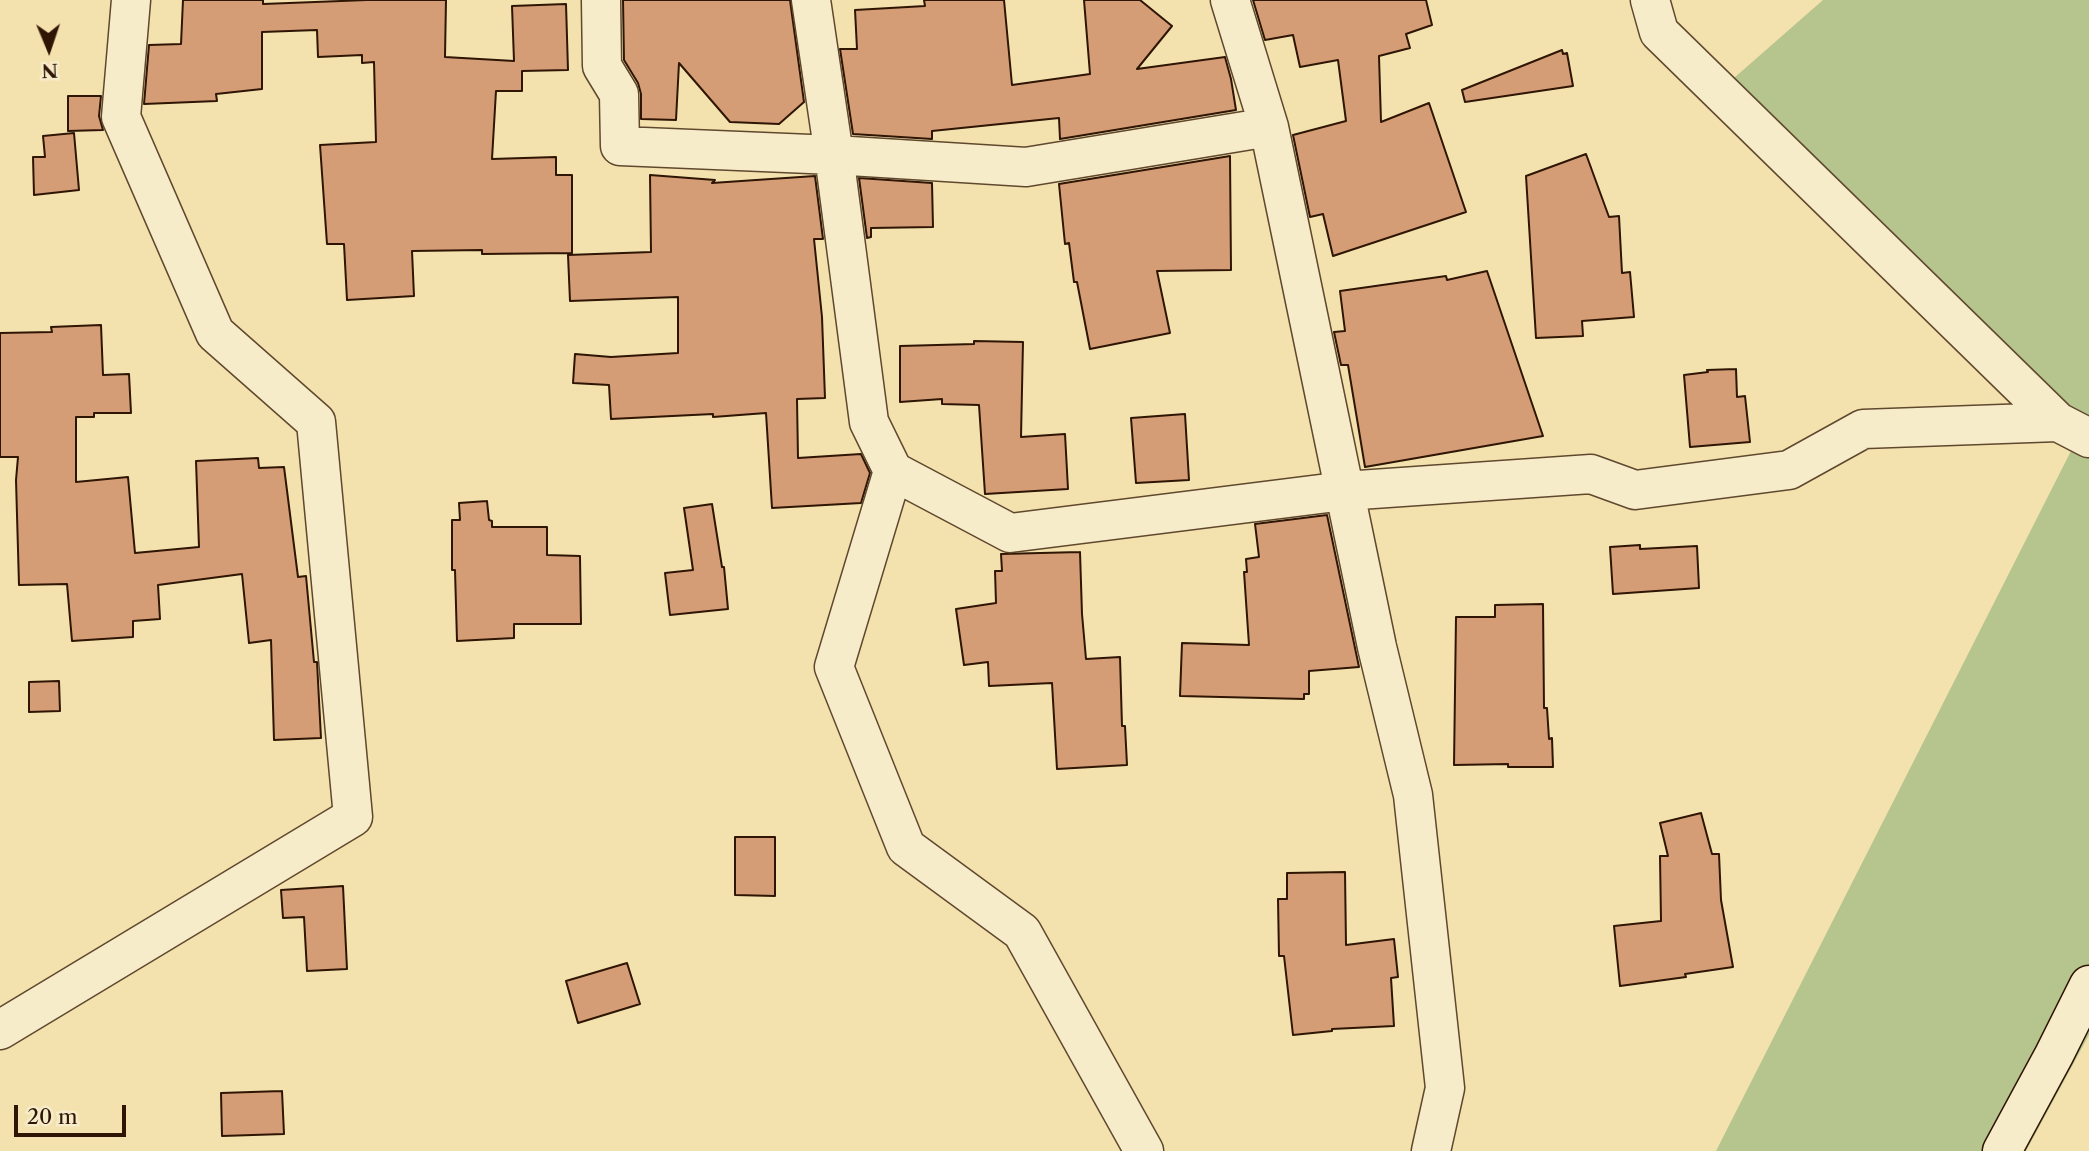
<!DOCTYPE html>
<style>
body{margin:0}
#map{position:relative;width:2089px;height:1151px;overflow:hidden;background:#f3e2ae;font-family:"Libre Caslon Text",serif}
canvas{display:block}
.north{position:absolute;left:14px;top:14px;width:70px;height:70px;-webkit-text-stroke:5px #f7ecca;paint-order:stroke;rotate:178deg;font-size:19px;font-weight:700;line-height:28px;text-align:center;color:#2f1504}
.north::after{content:'';display:block;margin:auto;width:24px;height:32px;background:#2f1504;clip-path:polygon(50% 0,100% 100%,50% 72%,0 100%)}
.scale{position:absolute;left:14px;top:1105px;width:112px;height:32px;box-sizing:border-box;border:4px solid #2f1504;border-top:0;padding-left:9px;font-size:21px;line-height:24px;white-space:nowrap;color:#2f1504;-webkit-text-stroke:5px #f7ecca;paint-order:stroke}
</style>
<div id="map">
<canvas width="2089" height="1151"></canvas>
<div class="north">N</div>
<div class="scale">20 m</div>
</div>
<script>
const g = document.querySelector('canvas').getContext('2d');
g.lineJoin = 'round';
function fillPath(path, color) { g.fillStyle = color; g.fill(path, 'evenodd'); }
const shape = rows => new Path2D(rows.map(r => 'M' + r).join(''));
function strokePath(path, color, width, dash) { g.strokeStyle = color; g.lineWidth = width; g.lineCap = dash ? 'butt' : 'round'; g.setLineDash(dash || []); g.stroke(path); }
fillPath(shape([
 [1823,0,2089,0,2089,1035,2026,1151,1716,1151,2072,449,1718,92]
]), '#b6c48e');
const building = shape([
 [183,0,263,0,263,4,367,0,446,0,445,57,514,61,512,6,566,4,568,70,522,71,522,91,496,91,492,159,556,157,556,175,572,175,572,253,482,254,482,250,412,251,414,296,347,300,344,244,327,244,320,145,376,142,374,62,362,63,362,55,318,57,317,30,262,32,262,89,216,94,217,101,144,104,149,45,181,44,183,0],
 [623,0,790,0,804,102,779,124,730,122,679,63,676,120,641,119,641,94,638,83,624,60,623,0],
 [924,0,1004,0,1012,85,1090,74,1084,0,1140,0,1172,26,1137,69,1225,57,1231,79,1236,110,1060,139,1059,118,932,131,932,139,853,134,840,49,857,49,855,10,925,6,924,0],
 [1253,0,1426,0,1432,25,1406,34,1410,48,1379,56,1381,122,1429,103,1466,212,1333,256,1323,214,1310,217,1293,135,1346,121,1338,60,1300,67,1293,35,1265,40,1253,0],
 [1562,50,1563,54,1567,53,1573,86,1465,102,1462,90,1562,50],
 [68,96,101,96,99,116,103,130,68,131,68,96],
 [74,133,79,190,34,195,33,157,45,157,43,136,74,133],
 [1586,154,1609,217,1619,216,1622,273,1630,272,1634,317,1582,321,1583,336,1536,338,1526,176,1586,154],
 [1230,156,1231,270,1157,271,1170,333,1090,349,1077,282,1074,282,1069,243,1065,244,1059,184,1230,156],
 [650,175,715,180,712,183,815,176,823,239,814,239,822,317,825,398,797,399,798,458,861,454,870,473,861,503,772,508,766,413,713,417,713,414,611,419,609,385,573,383,575,354,611,357,678,353,678,297,570,301,568,255,651,252,650,175],
 [859,178,932,183,933,227,871,228,871,237,867,238,859,178],
 [1487,271,1543,436,1365,467,1348,365,1341,365,1334,332,1345,331,1340,291,1446,276,1447,280,1487,271],
 [101,325,103,375,129,374,131,413,94,413,94,417,76,417,76,482,128,477,135,553,199,547,196,461,258,458,259,468,284,467,298,577,306,576,314,662,317,662,321,738,274,740,271,640,249,643,242,574,158,585,160,619,133,621,133,637,72,641,67,584,19,585,16,480,18,457,0,457,0,333,52,332,51,327,101,325],
 [974,341,1023,342,1021,437,1065,434,1068,489,985,494,979,405,942,404,942,399,900,402,900,346,974,344,974,341],
 [1736,369,1737,397,1745,396,1750,442,1690,447,1684,375,1708,372,1707,370,1736,369],
 [1185,414,1189,480,1136,483,1131,418,1185,414],
 [487,501,489,520,492,521,492,527,547,527,547,555,580,556,581,624,514,624,514,638,457,641,455,570,452,570,452,520,460,520,459,503,487,501],
 [712,504,722,567,724,567,728,609,670,615,665,573,693,570,684,508,712,504],
 [1327,515,1359,667,1309,671,1309,694,1304,694,1304,699,1180,696,1182,643,1249,645,1244,572,1247,572,1246,559,1259,557,1255,524,1327,515],
 [1640,545,1640,549,1697,546,1699,588,1613,594,1610,547,1640,545],
 [1080,552,1082,614,1086,659,1120,657,1122,726,1125,726,1127,765,1057,769,1052,683,989,686,988,662,964,665,956,609,996,603,995,571,1002,571,1001,554,1080,552],
 [1543,604,1544,708,1547,708,1549,739,1552,738,1553,767,1508,767,1508,764,1454,765,1456,617,1495,617,1495,605,1543,604],
 [59,681,60,711,29,712,29,682,59,681],
 [1701,813,1712,854,1719,854,1721,900,1733,967,1685,974,1686,977,1620,986,1614,926,1661,921,1660,856,1668,856,1660,823,1701,813],
 [735,837,775,837,775,896,735,895,735,837],
 [1345,872,1346,945,1394,939,1398,977,1391,978,1394,1026,1332,1029,1332,1031,1293,1035,1284,956,1279,956,1278,899,1287,899,1287,873,1345,872],
 [343,886,347,969,307,971,304,917,283,918,281,890,343,886],
 [627,963,640,1004,578,1023,566,981,627,963],
 [282,1091,284,1134,222,1136,221,1093,282,1091]
]);
fillPath(building, '#d59d76');
strokePath(building, '#2f1504', 2);
const street = shape([
 [601,0,602,66,619,94,620,146,834,155,869,422,893,471,834,667,906,847,1022,932,1144,1151],
 [811,0,834,155,1026,167,1269,127],
 [1230,0,1269,127,1377,647,1413,795,1445,1088,1431,1151],
 [1650,0,1659,32,2058,422,2089,438],
 [893,471,1010,533,1344,491,1591,474,1635,490,1789,470,1863,429,2058,422],
 [0,1030,353,817,316,422,215,333,121,117,131,0]
]);
const secondary = shape([
 [2002,1151,2054,1055,2089,985]
]);
strokePath(street, '#60482e', 41);
strokePath(secondary, '#2f1504', 41);
strokePath(street, '#f7ecca', 38);
strokePath(secondary, '#f7ecca', 38);
</script>
